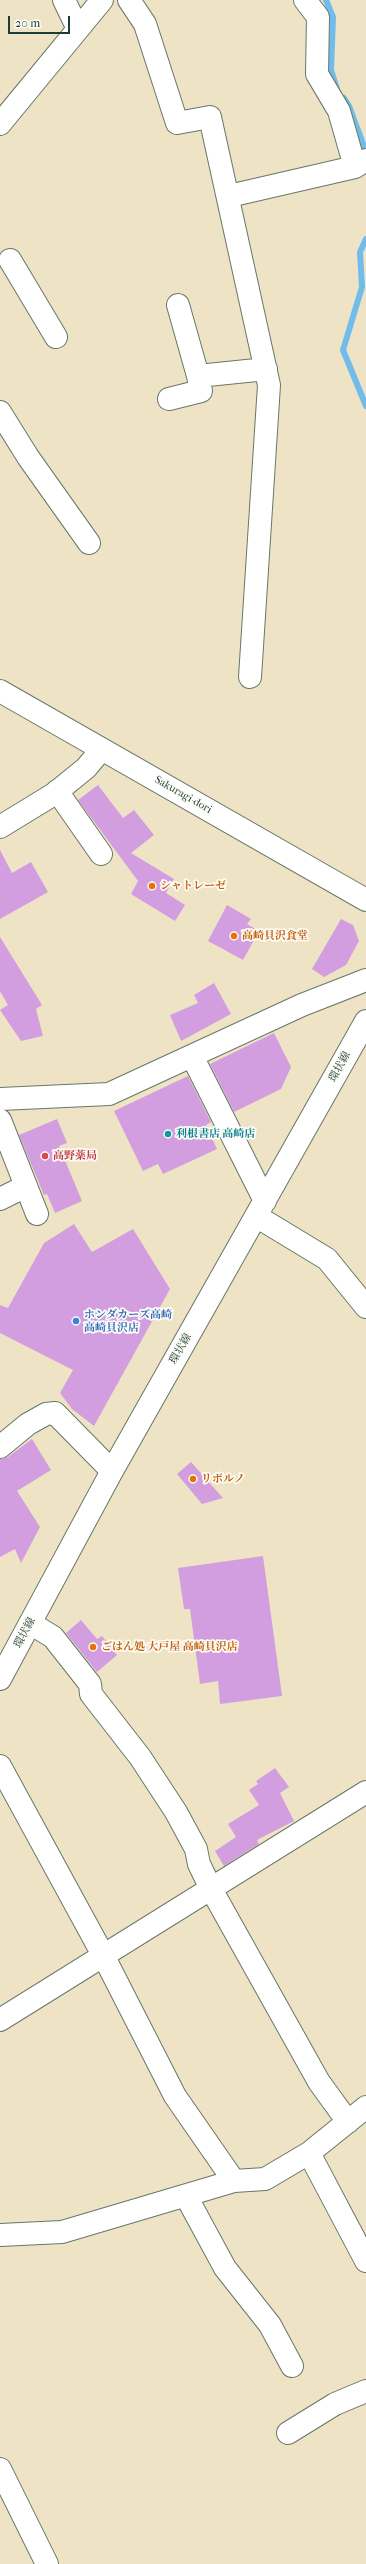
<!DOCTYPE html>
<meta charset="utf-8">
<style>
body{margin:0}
#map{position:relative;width:366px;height:2564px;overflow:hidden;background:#eee4c5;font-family:"IM FELL French Canon",serif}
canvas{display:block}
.scale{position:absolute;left:8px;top:16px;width:62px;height:18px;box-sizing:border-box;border:2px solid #1f3d34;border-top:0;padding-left:5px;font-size:12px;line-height:14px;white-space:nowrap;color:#1f3d34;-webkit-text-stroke:3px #fdfcf7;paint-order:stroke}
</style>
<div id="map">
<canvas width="366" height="2564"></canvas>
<div class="scale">20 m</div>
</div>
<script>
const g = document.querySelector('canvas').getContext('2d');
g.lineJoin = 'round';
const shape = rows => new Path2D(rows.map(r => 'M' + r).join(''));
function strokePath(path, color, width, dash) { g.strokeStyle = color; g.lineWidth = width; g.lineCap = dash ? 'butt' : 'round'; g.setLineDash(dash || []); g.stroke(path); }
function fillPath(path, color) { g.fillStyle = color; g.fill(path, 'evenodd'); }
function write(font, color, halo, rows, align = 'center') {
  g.font = font + ' "IM FELL French Canon","Noto Serif JP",serif'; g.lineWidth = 3.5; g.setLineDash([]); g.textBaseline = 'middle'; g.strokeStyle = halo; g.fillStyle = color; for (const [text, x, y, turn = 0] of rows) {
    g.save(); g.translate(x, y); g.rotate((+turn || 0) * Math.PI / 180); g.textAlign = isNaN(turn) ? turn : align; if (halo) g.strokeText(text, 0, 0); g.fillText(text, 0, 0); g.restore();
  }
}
strokePath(shape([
 [326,0,333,17,331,70,337,89],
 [344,98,349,106,366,152],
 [366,239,360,252,362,287,343,350,366,406]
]), '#71bcea', 6);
fillPath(shape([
 [98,785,123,818,134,810,154,835,131,853,174,879,166,893,185,905,175,921,131,894,138,881,78,800],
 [0,850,12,873,31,862,48,892,0,919],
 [227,905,251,919,247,924,259,931,243,960,208,941],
 [341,919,353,925,359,941,346,965,324,977,312,969],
 [0,937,42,1005,36,1009,43,1036,21,1041,0,1010,8,1005,0,991],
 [214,983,231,1014,181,1041,170,1015,198,1003,194,995],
 [274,1033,291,1067,281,1089,234,1112,210,1064],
 [188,1076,211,1122,206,1125,217,1149,163,1174,158,1164,143,1171,114,1111],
 [57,1119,67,1143,59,1146,82,1201,55,1213,47,1194,44,1195,19,1135],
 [74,1224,92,1252,133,1229,170,1289,94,1426,72,1409,60,1393,73,1370,0,1333,0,1305,8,1308,44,1243],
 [32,1439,51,1470,17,1491,40,1527,21,1563,15,1549,0,1557,0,1459,8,1457],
 [191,1462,223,1498,202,1504,177,1474],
 [263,1556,282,1696,220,1704,218,1681,200,1684,190,1609,184,1609,178,1568],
 [81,1620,97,1639,102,1636,117,1655,97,1672,66,1633],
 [275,1768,289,1787,280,1793,294,1821,257,1840,259,1844,224,1866,215,1851,236,1837,228,1824,259,1805,249,1790,258,1784,256,1781]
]), '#d29edf');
const minor = shape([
 [64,0,78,29],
 [129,0,145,24,177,123,210,117,269,385,250,677],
 [305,0,318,17,317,74,339,111,355,167],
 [0,124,102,0],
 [229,196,355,167,366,160],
 [10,260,56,337],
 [178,305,198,376],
 [169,399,201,391,198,376,266,369],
 [0,412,28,457,89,543],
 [0,691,366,900],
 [57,791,101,854],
 [0,827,54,794,86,768,102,749],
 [192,1056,265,1201],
 [0,1099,109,1094,302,1005,366,980],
 [0,1120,37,1214],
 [0,1199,26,1186],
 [256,1216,327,1259,366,1307],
 [0,1447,28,1424,46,1414,55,1413,112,1471],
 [30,1623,53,1637,90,1684,91,1694,140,1757,176,1812,196,1849,199,1864,210,1887,319,2082,348,2122],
 [0,1679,112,1471,366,1021],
 [0,1766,103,1955,175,2096,234,2181],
 [0,2020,366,1792],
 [309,2153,366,2261],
 [186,2196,225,2268,270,2325,292,2366],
 [0,2235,62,2232,234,2181,265,2179,309,2153,366,2107],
 [288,2433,335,2404,366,2391],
 [0,2469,47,2564]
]);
strokePath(minor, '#677767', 24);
strokePath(minor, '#fff', 22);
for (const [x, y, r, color] of [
 [152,886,4,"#e8710a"],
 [234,936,4,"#e8710a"],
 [168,1134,4,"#0f9aa8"],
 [45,1156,4,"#e0444e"],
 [76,1321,4,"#3f7fe0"],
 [193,1479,4,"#e8710a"],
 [93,1647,4,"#e8710a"]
]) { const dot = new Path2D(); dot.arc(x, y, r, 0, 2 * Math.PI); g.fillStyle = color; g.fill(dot); strokePath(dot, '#fdfcf7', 1.5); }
write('11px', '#1f3d34', '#fdfcf7', [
 ["Sakuragi-dori",183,795,30],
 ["環状線",340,1067,-61],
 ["環状線",181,1349,-60],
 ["環状線",25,1633,-62]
]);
write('bold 11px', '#c56008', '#fdfcf7', [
 ["シャトレーゼ",160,886],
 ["高崎貝沢食堂",242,936],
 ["リボルノ",201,1479],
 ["ごはん処 大戸屋 高崎貝沢店",101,1647]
], 'left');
write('bold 11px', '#0d838f', '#fdfcf7', [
 ["利根書店 高崎店",176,1134]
], 'left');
write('bold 11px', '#be3a42', '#fdfcf7', [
 ["高野薬局",53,1156]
], 'left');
write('bold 11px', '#366cbe', '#fdfcf7', [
 ["ホンダカーズ高崎",84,1315],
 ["高崎貝沢店",84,1328]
], 'left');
</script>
